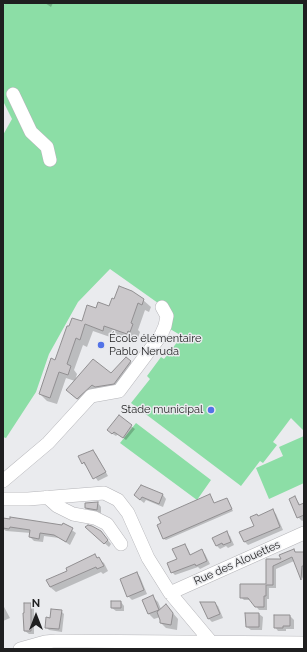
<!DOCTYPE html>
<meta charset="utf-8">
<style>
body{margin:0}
#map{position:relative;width:307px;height:652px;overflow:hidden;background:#eaebee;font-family:Raleway,sans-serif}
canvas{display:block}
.frame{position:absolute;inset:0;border:4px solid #1f1f20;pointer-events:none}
.north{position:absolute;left:16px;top:596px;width:40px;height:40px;-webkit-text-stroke:3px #eaebee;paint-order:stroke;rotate:0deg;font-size:11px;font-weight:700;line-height:16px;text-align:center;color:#1f1f20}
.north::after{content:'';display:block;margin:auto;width:14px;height:18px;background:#1f1f20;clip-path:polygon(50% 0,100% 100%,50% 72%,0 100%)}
</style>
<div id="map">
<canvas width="307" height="652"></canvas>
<div class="frame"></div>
<div class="north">N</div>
</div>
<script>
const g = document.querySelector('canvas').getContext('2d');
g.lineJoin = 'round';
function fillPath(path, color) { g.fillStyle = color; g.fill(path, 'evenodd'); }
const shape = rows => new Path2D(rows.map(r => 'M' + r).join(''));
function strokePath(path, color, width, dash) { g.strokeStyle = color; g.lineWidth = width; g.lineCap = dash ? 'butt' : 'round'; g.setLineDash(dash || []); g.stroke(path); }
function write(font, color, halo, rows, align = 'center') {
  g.font = font + ' Raleway,sans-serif'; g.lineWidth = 3; g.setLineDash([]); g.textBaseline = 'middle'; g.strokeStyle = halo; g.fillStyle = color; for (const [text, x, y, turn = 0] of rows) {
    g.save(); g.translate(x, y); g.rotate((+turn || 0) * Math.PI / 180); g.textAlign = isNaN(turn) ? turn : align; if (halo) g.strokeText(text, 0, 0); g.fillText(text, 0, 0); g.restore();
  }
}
fillPath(shape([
 [5,3,304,3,304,431,291,418,273,442,277,445,263,463,260,461,241,486,131,403,150,379,147,376,161,357,164,359,182,336,170,329,165,308,110,269,78,302,49,354,36,392,6,438,3,437,3,135,12,119,3,101,3,7],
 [136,423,211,480,197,500,120,443],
 [304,436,304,483,269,499,256,468,283,456,279,447]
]), '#8cdea6');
fillPath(shape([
 [45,3,53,3,51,7],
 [143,300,151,307,149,312,145,310,138,330,140,332,138,338,135,338,134,341,112,333,110,337,93,331,87,347,83,345,74,370,77,374,75,381,111,374,126,358,136,367,120,388,83,404,72,395,75,381,66,378,57,404,47,401,40,394,56,362,82,322,97,310],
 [119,417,135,429,126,440,118,434,116,436,111,433],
 [93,451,96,454,108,476,98,481,87,466,86,466,83,463],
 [142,486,163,495,166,499,163,507,146,500,144,503,139,499],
 [295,497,301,506,304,504,304,520,302,521,298,517],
 [227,499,233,511,166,540,164,539,158,525],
 [98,503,101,507,101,513,89,511,86,508],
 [273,511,276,514,283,530,248,545,244,541,255,526,259,517],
 [3,518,63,526,63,524,76,533,70,545,59,538,44,536,43,542,34,541,30,537,31,533,6,531,3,529],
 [90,531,103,534,111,544,109,547],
 [226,533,230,536,234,545,228,548,226,546,220,549,216,545],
 [184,545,188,549,191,556,202,551,205,554,210,564,200,569,198,567,175,575,172,572],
 [293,550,297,553,304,553,304,581,294,561,276,569,276,588,269,588,269,599,267,599,267,610,259,610,251,600,244,600,241,597,241,585,267,585,267,560,282,560],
 [95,556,104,563,108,571,103,574,101,572,56,592,50,587,69,571],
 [137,573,140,577,147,594,132,600,128,596],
 [152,596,158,602,161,609,166,605,178,619,177,630,166,628,161,623,160,617,154,619,149,614,143,600],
 [121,602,124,606,124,611,116,611,112,608],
 [202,603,214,603,218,606,223,618,212,622,209,619],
 [30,604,34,608,34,634,29,634,25,631],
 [3,605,10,618,3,621],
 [61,611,64,614,62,632,49,630,46,627,51,619],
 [259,614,263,617,262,630,251,630,247,627],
 [290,616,294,620,294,629,286,629,286,631,278,631,275,627]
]), '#0003');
const building = shape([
 [119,286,132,291,144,299,142,305,138,303,131,323,133,324,130,332,128,331,127,334,104,326,103,331,85,324,80,340,76,338,67,364,71,366,68,375,59,372,50,398,39,394,51,358,55,360,67,326,69,326,72,318,82,321,87,305,96,308,98,302,109,306,112,298,114,299,119,286],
 [126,357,131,361,114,384,95,387,92,385,77,399,66,390,93,359,111,373,126,357],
 [119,415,132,425,123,438,114,432,112,434,107,430,119,415],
 [93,450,106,472,93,479,84,462,82,464,78,456,93,450],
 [141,485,163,494,159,504,142,497,140,500,134,495,141,485],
 [210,494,214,503,227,498,232,509,163,539,157,525,161,523,158,517,210,494],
 [295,496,299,505,304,503,304,515,297,518,289,499,295,496],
 [98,502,97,510,85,508,85,503,98,502],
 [273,509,280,527,244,542,239,532,254,526,250,517,257,514,258,516,273,509],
 [10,517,62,525,63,523,73,528,66,542,54,535,40,533,39,539,29,537,30,530,10,527,9,529,3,528,3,518,10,519,10,517],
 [88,525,92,526,101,531,108,540,104,544,85,527,88,525],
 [227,531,231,542,223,545,222,543,216,546,212,538,227,531],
 [185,544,190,555,202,549,207,561,196,566,195,564,171,573,167,563,177,559,172,549,185,544],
 [294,549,295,552,304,552,304,566,302,566,301,580,292,557,273,566,273,585,266,585,266,596,264,596,264,607,255,607,248,598,240,598,240,584,266,584,266,559,281,559,279,555,294,549],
 [95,554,97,558,99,557,104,566,97,569,96,567,50,587,46,580,67,571,66,568,95,554],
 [137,572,144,590,127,597,120,579,137,572],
 [153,595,159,610,148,614,142,600,153,595],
 [111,601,121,601,121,608,111,608,111,601],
 [200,602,215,602,220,614,208,619,200,602],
 [24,603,31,603,31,631,24,631,23,613,24,613,24,603],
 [166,604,173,613,171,625,160,623,160,620,157,612,166,604],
 [51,609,62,610,59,629,45,628,46,617,50,618,51,609],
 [245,613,259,613,259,627,246,627,245,613],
 [274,615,290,615,290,626,283,626,283,628,274,628,274,615]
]);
fillPath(building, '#cbc8cb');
strokePath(building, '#918f91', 1);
const minor = shape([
 [13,94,31,132,47,147,50,160],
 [3,481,48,443,91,396,119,391,161,335,165,326,167,316,162,307],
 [47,497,57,506,73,514,95,518,107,524,121,544],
 [3,499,28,499,104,493,118,500,128,513,148,558,170,593,217,649],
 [170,593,304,533],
 [20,649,45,642,56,641,304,643]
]);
strokePath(minor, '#b5b5b9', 14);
strokePath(minor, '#fff', 13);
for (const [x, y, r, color] of [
 [101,345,4,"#5373e7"],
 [211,410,4,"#5373e7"]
]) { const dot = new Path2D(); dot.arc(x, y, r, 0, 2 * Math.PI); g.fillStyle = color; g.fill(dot); strokePath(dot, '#eaebee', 1.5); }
write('11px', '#1f1f20', '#eaebee', [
 ["École élémentaire",109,339],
 ["Pablo Neruda",109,352],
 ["Stade municipal",203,410,"right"]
], 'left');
write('11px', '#1f1f20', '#eaebee', [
 ["Rue des Alouettes",237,563,-24]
]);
</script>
